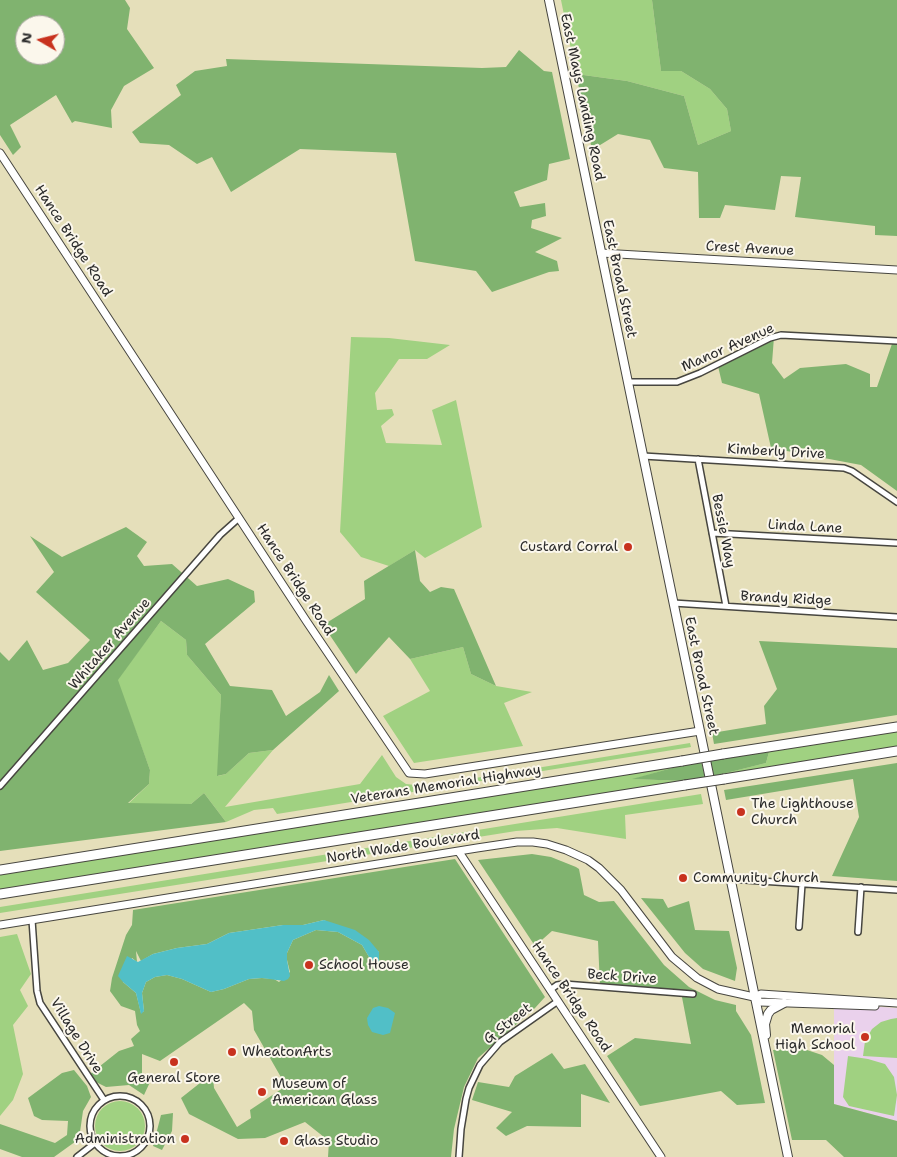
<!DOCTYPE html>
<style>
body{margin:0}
#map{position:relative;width:897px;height:1157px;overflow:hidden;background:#e5dfba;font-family:"Shantell Sans",sans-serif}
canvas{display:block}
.north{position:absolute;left:15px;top:15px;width:50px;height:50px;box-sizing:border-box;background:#fbf7ec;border:1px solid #a8a59f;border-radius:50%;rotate:278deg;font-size:14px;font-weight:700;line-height:20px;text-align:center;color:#2b2b2b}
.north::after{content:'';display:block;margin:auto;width:18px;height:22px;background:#c8321e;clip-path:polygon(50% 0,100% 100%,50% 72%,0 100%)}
</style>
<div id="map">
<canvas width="897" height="1157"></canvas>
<div class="north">N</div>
</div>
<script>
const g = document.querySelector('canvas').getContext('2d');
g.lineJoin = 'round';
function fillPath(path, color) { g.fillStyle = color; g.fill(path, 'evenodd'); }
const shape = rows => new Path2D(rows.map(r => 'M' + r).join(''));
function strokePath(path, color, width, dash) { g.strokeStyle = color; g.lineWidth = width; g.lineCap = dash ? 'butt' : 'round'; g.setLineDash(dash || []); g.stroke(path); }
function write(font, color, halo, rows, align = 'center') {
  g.font = font + ' "Shantell Sans",sans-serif'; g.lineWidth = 4; g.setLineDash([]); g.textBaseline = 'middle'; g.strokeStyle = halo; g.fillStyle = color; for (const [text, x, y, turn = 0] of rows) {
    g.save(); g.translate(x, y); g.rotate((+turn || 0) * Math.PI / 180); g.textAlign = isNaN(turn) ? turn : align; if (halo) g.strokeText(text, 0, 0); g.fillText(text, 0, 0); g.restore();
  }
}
fillPath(shape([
 [834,1004,897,1008,897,1121,834,1104]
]), '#ead1ec');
fillPath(shape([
 [561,0,652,0,661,71,681,71,710,89,727,109,731,131,698,145,684,96,627,81,576,74],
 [351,337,389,338,450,345,427,359,399,359,375,393,377,410,392,409,394,415,381,426,386,443,442,445,432,410,456,400,482,527,425,558,415,550,389,566,361,557,340,532],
 [161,621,186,640,187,655,221,695,218,776,226,774,249,753,273,750,225,807,360,784,382,755,396,777,406,784,426,786,690,743,691,747,277,814,273,808,254,810,226,822,204,793,191,804,128,804,149,784,150,770,117,680],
 [463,647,471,674,496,686,532,692,504,703,523,746,414,763,383,716,430,691,410,659],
 [897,729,897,748,724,776,721,774,766,763,769,752,723,759,723,757],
 [683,765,634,779,684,781,0,891,0,874],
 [701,794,703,804,625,815,626,839,557,828,516,831,0,913,0,907],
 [17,934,31,974,20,990,28,1006,13,1025,23,1074,13,1100,0,1116,0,937],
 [897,1018,897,1058,863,1056,865,1041,872,1029,881,1022,891,1019],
 [848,1056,868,1059,885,1064,894,1077,897,1095,894,1116,849,1106,843,1097],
 '95 1126a25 25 0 1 1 50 0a25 25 0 1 1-50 0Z'
]), '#a0d181');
fillPath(shape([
 [0,0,125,0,130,8,127,29,154,68,124,86,111,110,112,128,75,121,72,123,56,95,10,125,21,147,13,155,0,135],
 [25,25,55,25,55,55,25,55],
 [652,0,897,0,897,236,875,235,875,226,795,217,801,177,781,176,775,210,725,205,720,218,699,218,698,172,664,168,650,140,618,134,592,150,576,74,627,81,684,96,698,145,731,131,727,109,710,89,681,71,661,71],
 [519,50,544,71,552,72,570,159,549,164,547,180,514,192,520,207,545,203,546,216,532,220,531,228,562,238,535,252,557,261,559,271,549,272,492,292,476,271,415,261,396,153,300,149,231,192,212,157,197,164,169,145,140,143,132,132,181,95,176,85,195,71,227,66,226,59,482,68,506,67],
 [774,337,772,363,784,379,800,368,846,364,870,374,870,387,877,387,893,341,897,341,897,491,861,465,771,448,759,394,722,383,717,362],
 [126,527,147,542,137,556,144,566,172,564,197,586,228,579,254,591,255,602,205,644,230,686,272,690,286,716,320,692,329,675,339,691,273,750,249,753,226,774,217,776,221,695,187,655,186,640,161,621,118,680,150,770,149,784,128,803,191,804,204,793,226,822,0,851,0,652,9,661,27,640,43,670,68,663,90,640,36,592,54,572,30,536,62,557],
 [415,550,420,581,430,592,441,587,454,589,496,686,471,674,463,647,410,659,389,637,356,674,323,625,365,599,364,581],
 [759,641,897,648,897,715,714,744,712,733,766,724,764,706,777,689],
 [769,752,766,763,714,776,710,760],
 [701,761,705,777,684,781,632,779,683,765],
 [897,763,897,881,832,876,859,817,853,779,726,800,724,790],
 [532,854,551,857,576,867,579,869,584,895,599,902,614,901,664,965,689,987,715,1000,736,1005,736,1011,751,1035,765,1103,737,1105,721,1091,640,1106,607,1056,635,1038,691,1044,681,992,600,987,598,941,552,931,535,946,478,860],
 [455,859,545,997,535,1008,478,1058,464,1087,454,1129,451,1157,328,1157,329,1141,305,1122,265,1138,238,1139,189,1114,181,1098,200,1083,213,1077,214,1088,237,1127,251,1118,250,1110,286,1086,254,1030,252,1011,244,1003,160,1061,142,1054,142,1073,150,1082,144,1095,129,1085,106,1087,94,1081,90,1074,119,1051,134,1046,131,1039,140,1031,137,1025,135,1011,121,1006,110,991,112,978,126,935,132,925,133,910],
 [324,920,379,952,372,962,362,945,338,932,316,930,293,940,287,953,287,960,290,972,279,982,274,979,262,978,249,979,224,989,211,992,182,979,167,975,155,977,146,982,142,993,144,1011,141,1013,136,993,123,982,132,958,137,962,136,951,141,961,153,954,177,948,207,944,229,933,283,925,303,925],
 [641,898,663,899,668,908,689,901,695,930,729,931,737,968,735,981,703,969,685,953],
 [801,1048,822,1055,834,1065,834,1104,897,1121,897,1157,844,1157,826,1140,792,1140,773,1050],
 [552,1053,564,1069,585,1064,610,1103,581,1094,581,1127,527,1126,506,1136,496,1128,512,1112,472,1100,478,1082,509,1087,515,1076],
 [74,1070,87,1086,91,1097,83,1111,79,1139,54,1157,22,1157,0,1149,0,1124,55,1143,67,1135,68,1121,42,1120,34,1116,28,1098,62,1073],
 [173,1113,172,1131,162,1150,153,1146,161,1115]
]), '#80b36f');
fillPath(shape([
 [324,920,355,930,369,940,379,952,379,964,372,962,362,945,338,932,316,930,293,940,287,953,287,960,290,976,288,979,284,981,262,978,249,979,224,989,211,992,182,979,167,975,155,977,146,982,142,993,144,1011,141,1014,136,993,123,982,118,976,127,956,138,962,153,954,177,948,207,944,229,933,283,925,303,925],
 [379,1006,388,1008,395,1013,390,1033,383,1035,372,1032,368,1025,367,1018,373,1008]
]), '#51bfc7');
const street = shape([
 [628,382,677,382,700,373,770,338,781,335,897,341],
 [643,456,844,468,852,471,897,502],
 [698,459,726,606],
 [712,533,897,543],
 [673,603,897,617],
 [0,786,220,535,239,518],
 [730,879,897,890],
 [32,920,37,991,40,1003,104,1100],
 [799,927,802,884],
 [858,932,861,887],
 [550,990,557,985,564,984,693,994],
 '90 1126a30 30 0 1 1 60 0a30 30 0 1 1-60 0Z',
 [77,1157,95,1143],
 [459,1157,461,1129,466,1099,469,1088,480,1065,500,1042,558,1001]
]);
const secondary = shape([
 [0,153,307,622,409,773,425,774,700,731],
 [601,253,897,270],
 [459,852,661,1157],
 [0,925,477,848,517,842,533,842,547,844,566,850,588,860,599,868,621,890,672,957,697,978,718,989,754,997,761,994,897,1003],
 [754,997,760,1002,875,1006]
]);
const primary = shape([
 [549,0,788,1157],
 [766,1035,765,1024,768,1014,771,1010,784,1003]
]);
const highway = shape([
 [723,754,897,727],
 [724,779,897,751],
 [0,870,682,761],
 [0,894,685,785]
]);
strokePath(street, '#474640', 8);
strokePath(secondary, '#474640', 9);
strokePath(primary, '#474640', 10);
strokePath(highway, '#474640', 11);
strokePath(street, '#fff', 5);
strokePath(secondary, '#fff', 7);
strokePath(primary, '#fff', 8);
strokePath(highway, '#fff', 9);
const highwayBridge = shape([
 [682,761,723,754],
 [685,785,724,779]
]);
strokePath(highwayBridge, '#474640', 11, []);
strokePath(highwayBridge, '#fff', 9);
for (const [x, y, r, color] of [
 [628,547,5,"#c8321e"],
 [741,812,5,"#c8321e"],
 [683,878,5,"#c8321e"],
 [309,965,5,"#c8321e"],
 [865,1037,5,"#c8321e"],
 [232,1052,5,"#c8321e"],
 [174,1062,5,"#c8321e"],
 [262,1092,5,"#c8321e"],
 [185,1139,5,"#c8321e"],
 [284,1141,5,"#c8321e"]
]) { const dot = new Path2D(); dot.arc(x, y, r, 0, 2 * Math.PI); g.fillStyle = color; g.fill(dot); strokePath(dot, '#fbf7ec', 2); }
write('14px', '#2b2b2b', '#fbf7ec', [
 ["East Mays Landing Road",582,97,78],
 ["Hance Bridge Road",73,241,57],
 ["Crest Avenue",750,249,3],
 ["East Broad Street",619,279,78],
 ["Manor Avenue",728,348,-24],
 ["Kimberly Drive",776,452,3],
 ["Linda Lane",805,527,3],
 ["Bessie Way",723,531,79],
 ["Hance Bridge Road",295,580,57],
 ["Brandy Ridge",786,599,3],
 ["Whitaker Avenue",110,644,-49],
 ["East Broad Street",701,676,78],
 ["Veterans Memorial Highway",446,785,-9],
 ["North Wade Boulevard",403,847,-9],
 ["Beck Drive",622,977,4],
 ["Hance Bridge Road",571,997,56],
 ["G Street",508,1024,-38],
 ["Village Drive",76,1036,58]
]);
write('14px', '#2b2b2b', '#fbf7ec', [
 ["Custard Corral",618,547,"right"],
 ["The Lighthouse",751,804],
 ["Church",751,820],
 ["Community Church",693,878],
 ["School House",319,965],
 ["Memorial",855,1029,"right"],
 ["High School",855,1045,"right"],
 ["WheatonArts",242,1052],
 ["General Store",174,1078,"center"],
 ["Museum of",272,1084],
 ["American Glass",272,1100],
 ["Administration",175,1139,"right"],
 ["Glass Studio",294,1141]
], 'left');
</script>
